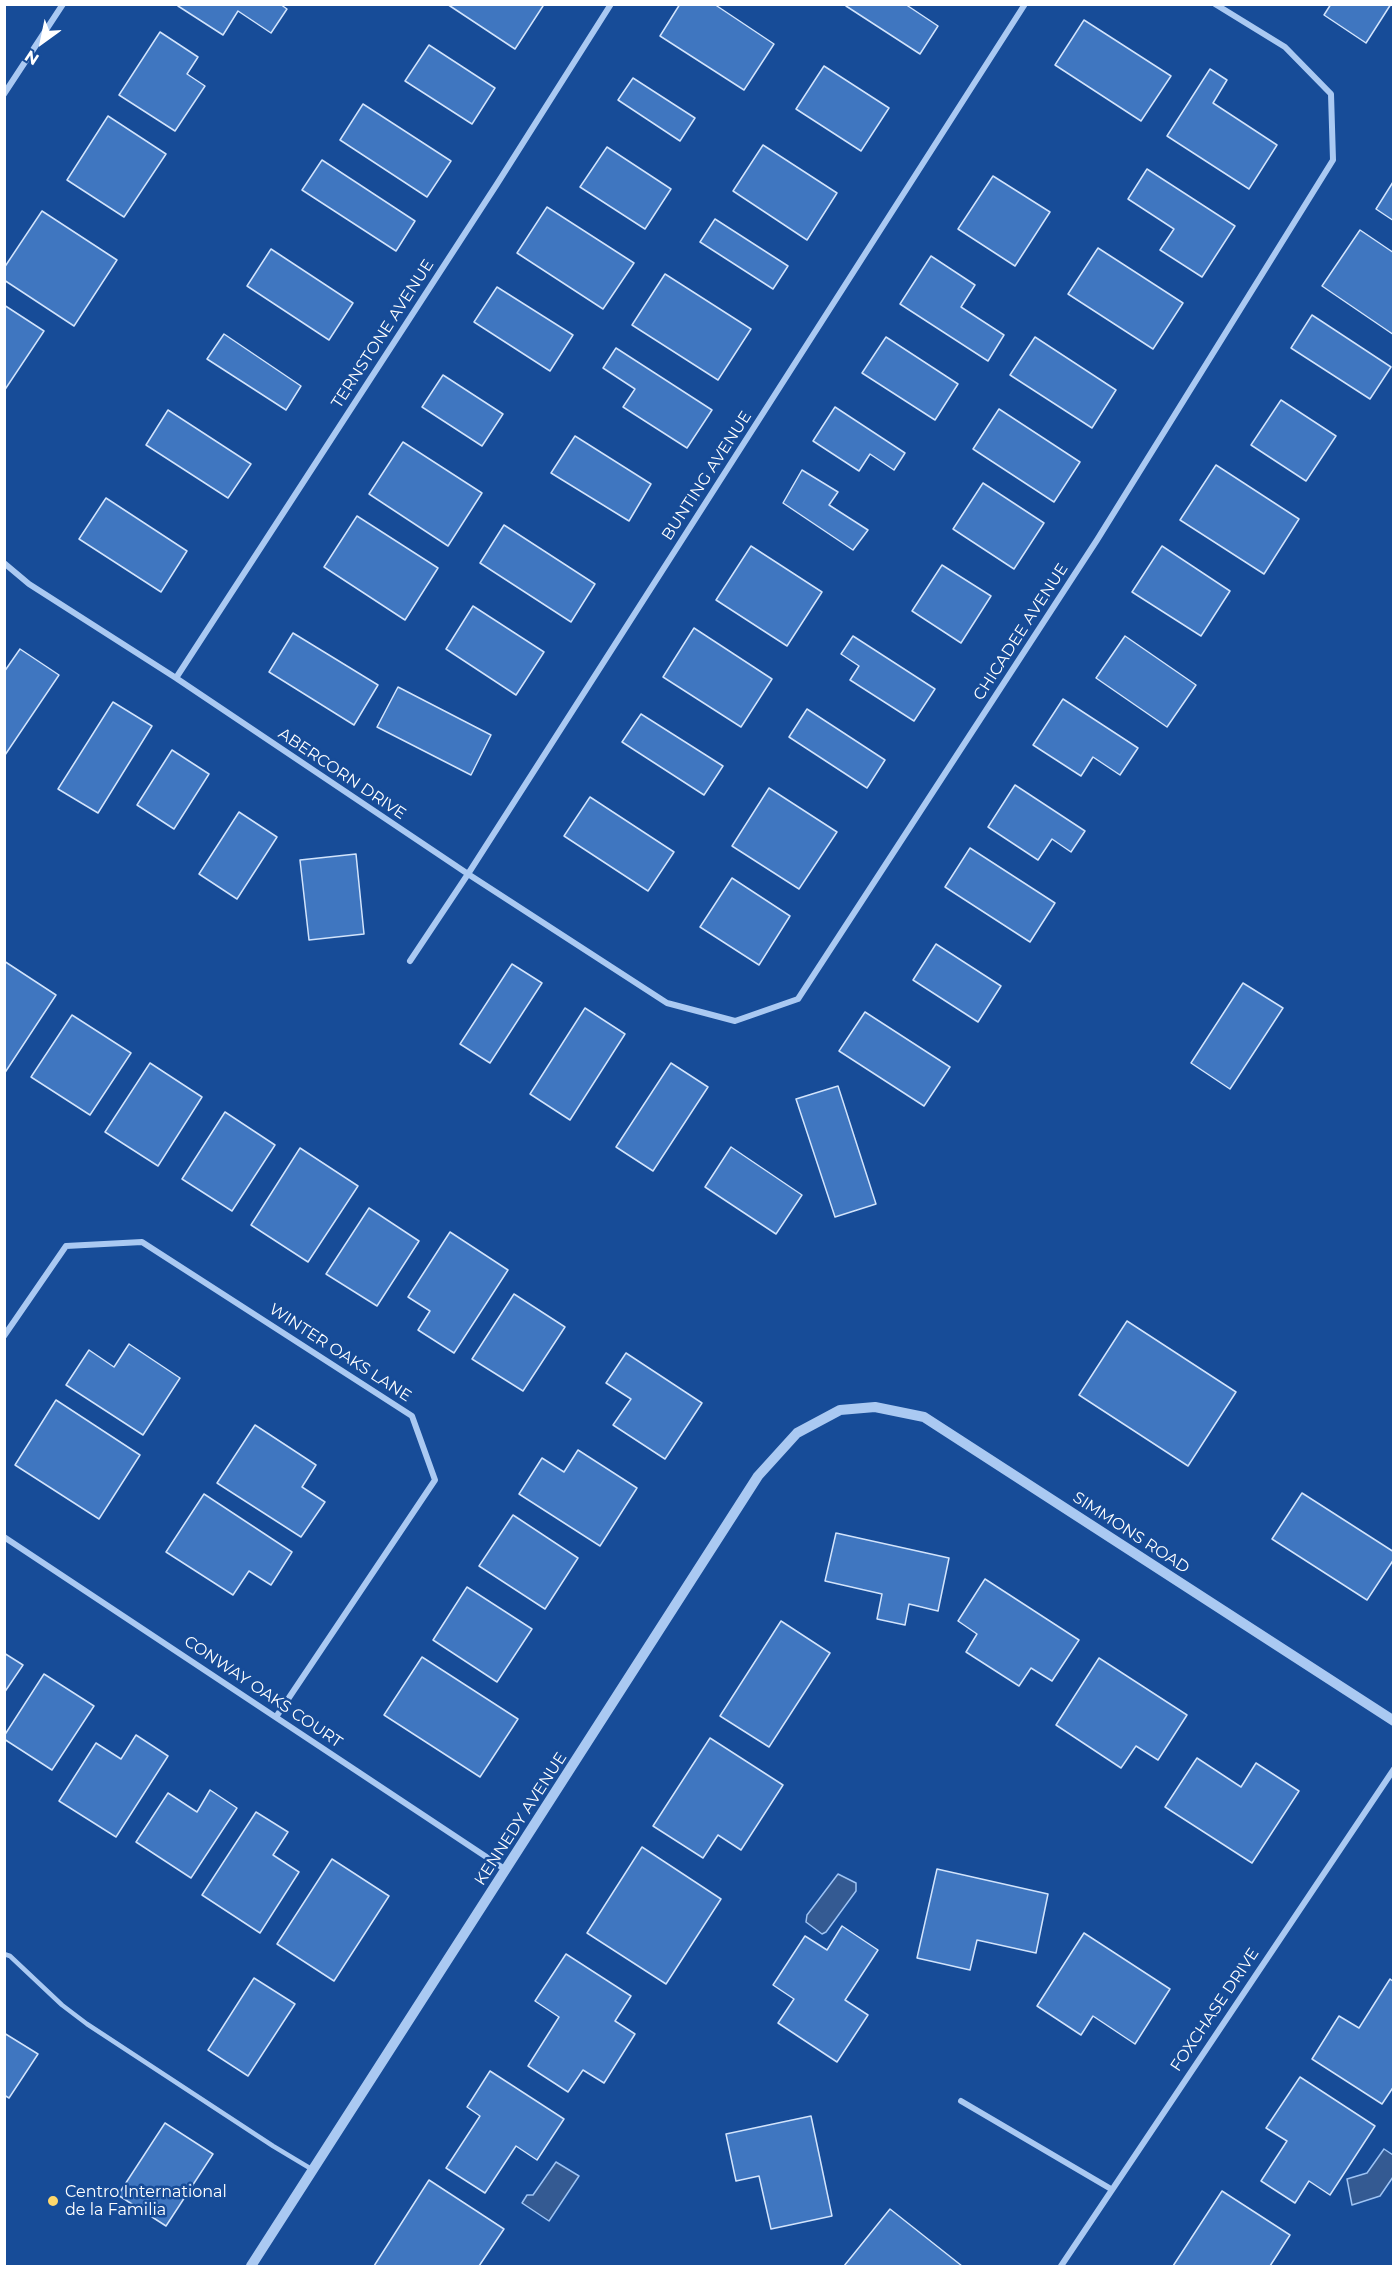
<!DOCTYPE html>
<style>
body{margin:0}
#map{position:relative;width:1398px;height:2271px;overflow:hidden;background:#174c98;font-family:Montserrat,sans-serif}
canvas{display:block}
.frame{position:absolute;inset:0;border:6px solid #fff;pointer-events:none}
.north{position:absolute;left:12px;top:12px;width:60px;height:60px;-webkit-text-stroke:4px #174c98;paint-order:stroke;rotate:213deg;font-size:16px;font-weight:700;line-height:24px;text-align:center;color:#fff}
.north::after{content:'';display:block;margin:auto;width:21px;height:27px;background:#fff;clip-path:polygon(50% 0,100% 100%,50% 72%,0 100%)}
</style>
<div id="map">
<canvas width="1398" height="2271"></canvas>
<div class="frame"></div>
<div class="north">N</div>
</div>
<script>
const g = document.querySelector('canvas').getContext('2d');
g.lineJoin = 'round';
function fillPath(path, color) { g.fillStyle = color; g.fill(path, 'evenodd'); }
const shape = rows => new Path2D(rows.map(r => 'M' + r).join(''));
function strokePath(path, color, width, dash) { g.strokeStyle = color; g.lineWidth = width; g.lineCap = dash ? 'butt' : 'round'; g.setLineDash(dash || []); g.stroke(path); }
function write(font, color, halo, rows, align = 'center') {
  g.font = font + ' Montserrat,sans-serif'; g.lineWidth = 5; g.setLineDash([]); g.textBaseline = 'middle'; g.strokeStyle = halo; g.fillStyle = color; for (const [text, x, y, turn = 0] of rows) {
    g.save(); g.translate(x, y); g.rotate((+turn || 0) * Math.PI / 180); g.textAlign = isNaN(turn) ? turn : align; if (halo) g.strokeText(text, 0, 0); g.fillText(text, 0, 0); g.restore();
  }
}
const water = shape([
 [838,1874,856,1883,856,1891,826,1932,822,1934,806,1922,807,1915,838,1874],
 [1384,2149,1393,2155,1393,2177,1380,2196,1352,2205,1347,2179,1367,2173,1384,2149],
 [556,2162,579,2176,549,2221,522,2203,527,2195,533,2195,556,2162]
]);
fillPath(water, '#345a92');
strokePath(water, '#9dc3f4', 1.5);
const building = shape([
 [179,4,280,4,287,9,271,33,238,11,223,35,178,6,179,4],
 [447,4,541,4,543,6,515,49,447,4],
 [680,4,714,4,774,44,744,90,660,36,680,4],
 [847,4,905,4,938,26,920,54,846,6,847,4],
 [1331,4,1391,4,1366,43,1324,15,1331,4],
 [1084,20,1171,76,1141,121,1055,65,1084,20],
 [160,32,198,57,187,74,205,86,175,131,119,95,160,32],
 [429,45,495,88,472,124,405,81,429,45],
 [824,66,889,108,861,151,796,109,824,66],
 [1210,69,1227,80,1213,103,1277,145,1249,189,1167,136,1210,69],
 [633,78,695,118,680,141,618,100,633,78],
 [363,104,451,161,427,197,340,140,363,104],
 [108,116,166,154,124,217,67,180,108,116],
 [763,145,837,193,807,240,733,191,763,145],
 [607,147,671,189,645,229,580,187,607,147],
 [322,160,415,221,396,251,302,190,322,160],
 [1147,169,1235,226,1202,277,1160,250,1174,229,1128,199,1147,169],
 [993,176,1050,212,1015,266,958,229,993,176],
 [1393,182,1394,182,1394,221,1376,209,1393,182],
 [547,207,634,263,603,309,517,253,547,207],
 [42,211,117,260,74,326,4,280,4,268,42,211],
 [715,219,788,266,773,289,700,242,715,219],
 [1360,230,1394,253,1394,335,1322,286,1360,230],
 [1098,248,1183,303,1153,349,1068,294,1098,248],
 [271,249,353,303,329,340,247,286,271,249],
 [931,256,975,285,961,307,1004,335,988,361,900,304,931,256],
 [665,274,751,329,718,380,632,325,665,274],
 [497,287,573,335,550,371,474,322,497,287],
 [4,305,44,331,4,391,4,305],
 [1312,315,1391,367,1370,399,1291,348,1312,315],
 [224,334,301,386,286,410,207,359,224,334],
 [886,337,958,384,935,420,862,373,886,337],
 [1035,337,1116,390,1092,428,1010,375,1035,337],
 [616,348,712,410,687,448,623,407,635,389,603,368,616,348],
 [443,375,503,414,482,446,422,407,443,375],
 [1281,400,1336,436,1306,481,1251,445,1281,400],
 [835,407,905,453,894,470,870,454,859,471,813,441,835,407],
 [999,409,1080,462,1054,502,973,449,999,409],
 [168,410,251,464,228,498,146,445,168,410],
 [575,436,651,484,629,521,551,473,575,436],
 [403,442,482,493,448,546,369,494,403,442],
 [1216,465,1299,519,1264,574,1180,520,1216,465],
 [802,470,838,492,829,505,868,530,853,550,783,503,802,470],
 [983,483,1044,523,1014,569,953,529,983,483],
 [106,498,187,551,161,592,79,539,106,498],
 [357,516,438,568,405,620,324,567,357,516],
 [504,525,595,584,571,622,480,563,504,525],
 [751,546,822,592,787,646,716,600,751,546],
 [1162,546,1230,591,1201,636,1132,592,1162,546],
 [942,565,991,596,961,643,912,611,942,565],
 [473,606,544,652,516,695,446,649,473,606],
 [694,628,772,679,741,727,663,677,694,628],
 [293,633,378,685,354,725,269,672,293,633],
 [853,636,935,689,914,721,850,680,859,666,841,654,853,636],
 [1125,636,1196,685,1167,727,1096,678,1125,636],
 [20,649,59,675,5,755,4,672,20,649],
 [398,687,491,735,471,775,377,727,398,687],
 [1063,699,1138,748,1120,775,1093,757,1081,776,1033,745,1063,699],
 [113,702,152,726,98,813,58,789,113,702],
 [807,709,885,760,867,788,789,737,807,709],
 [641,714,723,766,704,795,622,742,641,714],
 [172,750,209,774,174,829,137,805,172,750],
 [1015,785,1085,831,1071,852,1052,839,1038,860,988,827,1015,785],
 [769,788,837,832,799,889,732,846,769,788],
 [590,797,674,852,648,891,564,836,590,797],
 [239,812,277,837,237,899,199,874,239,812],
 [970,848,1055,903,1030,942,945,887,970,848],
 [356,854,364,934,309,940,300,860,356,854],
 [732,878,790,916,759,965,700,927,732,878],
 [936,944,1001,986,978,1022,913,980,936,944],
 [4,961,56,995,4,1074,4,961],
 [512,964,542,983,490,1063,460,1044,512,964],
 [1243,983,1283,1008,1230,1089,1191,1063,1243,983],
 [585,1008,625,1034,570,1120,530,1094,585,1008],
 [865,1012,950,1067,924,1106,839,1051,865,1012],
 [72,1015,131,1053,90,1115,31,1077,72,1015],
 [150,1063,202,1097,158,1166,105,1132,150,1063],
 [671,1063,708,1087,653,1171,616,1147,671,1063],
 [838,1086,876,1204,835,1217,796,1099,838,1086],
 [225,1112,275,1145,232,1211,182,1179,225,1112],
 [731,1147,802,1195,776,1234,705,1187,731,1147],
 [300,1148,358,1186,308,1262,251,1225,300,1148],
 [369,1208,419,1241,377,1306,326,1274,369,1208],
 [450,1232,508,1270,454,1353,418,1330,430,1311,408,1297,450,1232],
 [514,1294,565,1327,523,1391,472,1359,514,1294],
 [1127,1321,1236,1392,1188,1466,1079,1395,1127,1321],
 [129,1344,180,1378,143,1435,66,1385,89,1350,114,1367,129,1344],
 [626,1353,702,1403,665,1459,613,1425,631,1399,606,1383,626,1353],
 [56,1400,140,1455,99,1519,15,1465,56,1400],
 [255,1425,316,1465,302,1487,325,1502,301,1537,217,1483,255,1425],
 [578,1450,637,1488,600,1546,519,1494,542,1458,564,1472,578,1450],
 [1302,1493,1394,1552,1394,1559,1367,1600,1272,1539,1302,1493],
 [204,1494,292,1552,271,1585,249,1571,233,1595,166,1552,204,1494],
 [513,1515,578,1558,545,1609,479,1566,513,1515],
 [836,1533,949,1558,938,1611,909,1604,905,1625,877,1619,882,1594,825,1581,836,1533],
 [985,1579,1079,1640,1052,1681,1031,1668,1019,1686,966,1652,977,1634,958,1621,985,1579],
 [467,1587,532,1629,497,1682,433,1640,467,1587],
 [781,1621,830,1653,769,1747,720,1716,781,1621],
 [4,1653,23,1665,4,1693,4,1653],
 [422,1657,518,1719,480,1777,384,1715,422,1657],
 [1099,1658,1187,1715,1158,1760,1136,1746,1121,1768,1056,1725,1099,1658],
 [44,1674,94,1706,52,1770,4,1739,4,1736,44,1674],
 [136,1735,168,1756,116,1837,59,1801,96,1743,121,1759,136,1735],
 [710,1738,783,1785,741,1850,718,1835,703,1858,653,1826,710,1738],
 [1197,1758,1241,1787,1256,1763,1299,1791,1252,1863,1165,1807,1197,1758],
 [210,1790,237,1808,191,1878,136,1842,168,1793,197,1812,210,1790],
 [256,1812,288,1832,273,1855,299,1872,260,1933,202,1895,256,1812],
 [642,1847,721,1899,666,1984,587,1933,642,1847],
 [332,1859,389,1896,334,1981,277,1944,332,1859],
 [937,1869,1048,1894,1036,1953,977,1940,970,1970,917,1958,937,1869],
 [842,1926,878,1950,845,2000,868,2015,837,2062,778,2023,794,1999,773,1985,805,1936,827,1950,842,1926],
 [1084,1933,1170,1989,1135,2044,1093,2016,1081,2035,1037,2006,1084,1933],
 [566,1954,631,1996,615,2021,635,2034,604,2083,583,2070,568,2092,528,2066,559,2017,535,2001,566,1954],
 [254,1978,295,2004,248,2076,208,2050,254,1978],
 [1390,1979,1394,1982,1394,2086,1382,2104,1312,2059,1339,2016,1359,2028,1390,1979],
 [4,2033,38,2054,9,2098,4,2095,4,2033],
 [490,2071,564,2119,537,2160,516,2146,485,2193,446,2168,480,2116,467,2107,490,2071],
 [1300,2077,1375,2126,1330,2195,1309,2181,1295,2203,1261,2181,1287,2141,1266,2128,1300,2077],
 [811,2116,832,2216,771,2229,759,2176,736,2181,726,2134,811,2116],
 [165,2123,213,2154,166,2226,118,2195,165,2123],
 [429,2180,504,2229,479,2266,374,2266,429,2180],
 [1222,2191,1290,2235,1270,2266,1173,2266,1222,2191],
 [890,2209,962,2266,844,2266,890,2209]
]);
fillPath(building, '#3f76c0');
strokePath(building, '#d2e4fc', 1.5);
strokePath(shape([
 [4,1954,10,1956,62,2005,87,2024,273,2146,313,2170]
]), '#aac9f2', 4.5);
strokePath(shape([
 [4,94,63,4],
 [4,563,29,584,176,678,468,874,667,1003,735,1021,798,999,1097,540,1333,160,1331,94,1285,47,1215,4],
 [176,678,497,184,611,4],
 [410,961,468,874,1025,4],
 [4,1336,66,1246,142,1242,412,1416,435,1480,276,1717],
 [4,1537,506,1870],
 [961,2101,1111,2189],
 [1061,2266,1394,1769]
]), '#aac9f2', 6);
strokePath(shape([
 [251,2266,758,1476,797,1433,840,1410,875,1407,924,1417,1394,1721]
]), '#aac9f2', 10);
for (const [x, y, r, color] of [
 [53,2201,6,"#ffd86b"]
]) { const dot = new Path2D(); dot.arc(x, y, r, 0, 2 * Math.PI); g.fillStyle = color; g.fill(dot); strokePath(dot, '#174c98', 2); }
write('16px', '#fff', '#174c98', [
 ["TERNSTONE AVENUE",383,334,-57],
 ["BUNTING AVENUE",707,476,-57],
 ["CHICADEE AVENUE",1021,632,-57],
 ["ABERCORN DRIVE",342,774,34],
 ["WINTER OAKS LANE",340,1353,33],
 ["SIMMONS ROAD",1131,1533,33],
 ["CONWAY OAKS COURT",263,1692,34],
 ["KENNEDY AVENUE",521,1819,-57],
 ["FOXCHASE DRIVE",1215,2010,-56]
]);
write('16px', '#fff', '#174c98', [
 ["Centro International",65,2192],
 ["de la Familia",65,2210]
], 'left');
</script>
